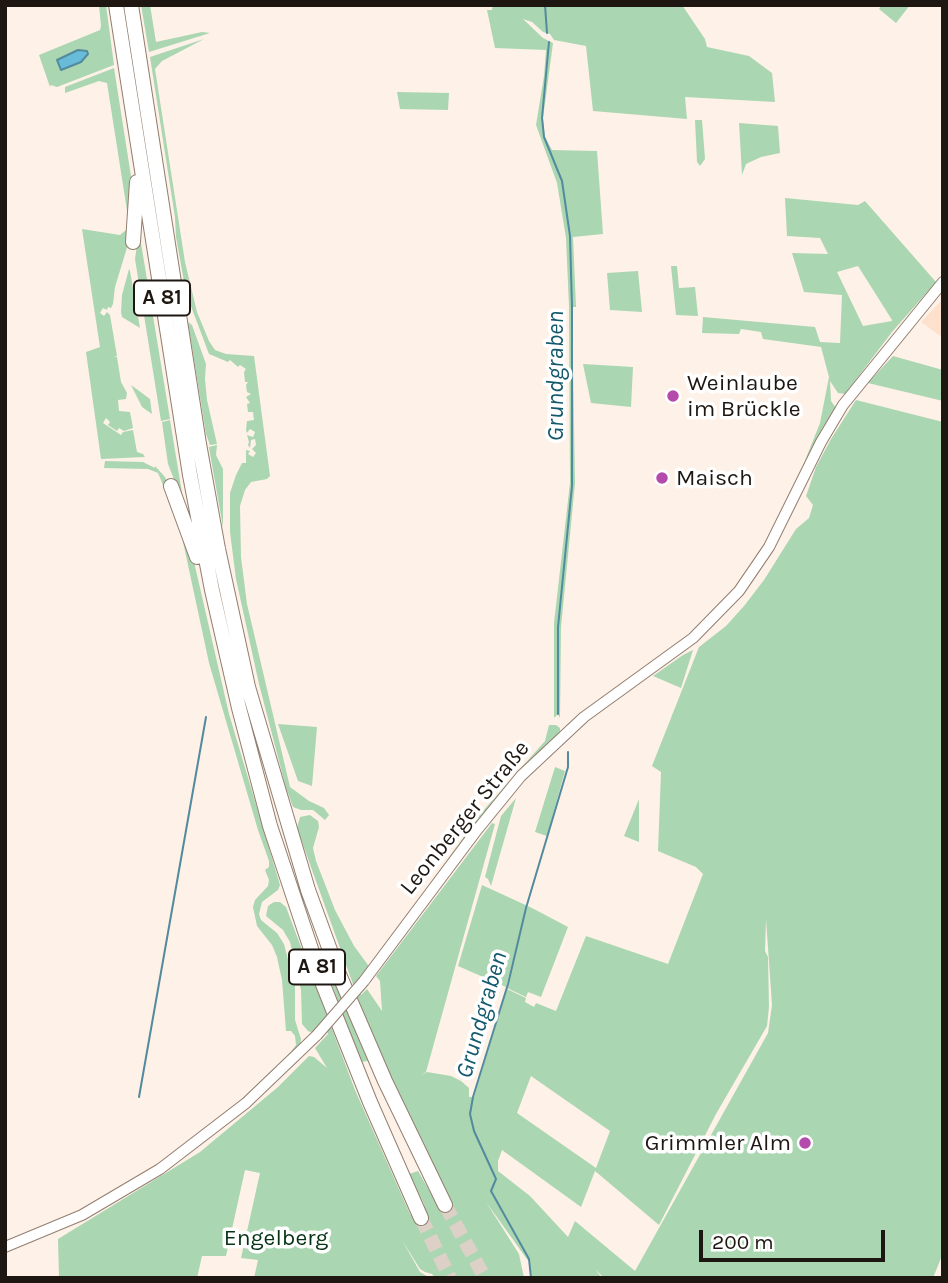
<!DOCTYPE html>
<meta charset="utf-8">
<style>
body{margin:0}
#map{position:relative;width:948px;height:1283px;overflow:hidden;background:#fef1e7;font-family:Karla,sans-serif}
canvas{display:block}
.frame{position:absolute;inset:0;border:7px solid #1e1711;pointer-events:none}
.scale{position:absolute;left:699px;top:1230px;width:186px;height:32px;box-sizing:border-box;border:4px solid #1e1711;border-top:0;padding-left:9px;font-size:21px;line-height:24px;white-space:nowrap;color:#1e1711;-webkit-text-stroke:5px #fff;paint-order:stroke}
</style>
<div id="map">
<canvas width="948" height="1283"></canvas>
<div class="frame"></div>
<div class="scale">200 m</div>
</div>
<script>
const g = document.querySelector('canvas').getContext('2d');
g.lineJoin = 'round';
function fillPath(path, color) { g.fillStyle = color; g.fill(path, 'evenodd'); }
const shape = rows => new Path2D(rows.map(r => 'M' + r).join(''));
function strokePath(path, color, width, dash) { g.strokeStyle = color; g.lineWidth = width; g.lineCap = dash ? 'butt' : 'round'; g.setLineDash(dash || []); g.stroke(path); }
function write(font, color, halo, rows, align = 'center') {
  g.font = font + ' Karla,sans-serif'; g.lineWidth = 7; g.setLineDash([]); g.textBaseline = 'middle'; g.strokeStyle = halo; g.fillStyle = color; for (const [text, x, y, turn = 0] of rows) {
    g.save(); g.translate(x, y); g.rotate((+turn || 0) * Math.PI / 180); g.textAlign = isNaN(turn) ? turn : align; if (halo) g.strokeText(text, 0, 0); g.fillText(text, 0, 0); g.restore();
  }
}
fillPath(shape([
 [943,299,943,338,921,322]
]), '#fee1cc');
fillPath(shape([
 [99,5,106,5,114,65,57,87,51,85,50,87,39,55,100,30,101,26],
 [141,5,150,5,156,42,202,32,210,33,149,52],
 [493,5,682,5,705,39,707,47,749,56,772,73,775,102,685,97,687,119,593,111,586,46,554,40,550,34,543,32,532,22,523,19,543,38,553,43,543,118,545,137,552,150,597,151,603,234,573,237,576,307,572,307,575,483,561,627,560,718,558,714,554,718,554,623,570,483,569,306,566,238,557,183,536,125,544,76,546,50,495,48,487,10,492,10],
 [882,5,910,5,896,23,879,9],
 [204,39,162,61,155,69,185,262,197,312,209,341,215,350,226,354,254,356,270,476,267,479,251,482,245,490,240,506,241,557,247,604,290,787,309,801,324,808,329,815,325,820,313,810,301,810,293,807,286,788,259,684,236,579,230,532,230,493,236,475,242,463,246,463,246,450,250,451,248,454,253,457,256,453,252,449,256,445,255,439,251,440,250,448,248,445,249,442,247,435,253,437,255,432,250,429,247,433,246,430,247,421,254,420,253,412,248,412,247,404,250,403,246,397,251,394,247,392,246,385,248,382,245,382,244,372,246,369,240,365,238,367,230,360,228,362,209,354,186,293,176,237,175,217,150,57],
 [114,68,133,189,129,241,115,287,113,304,111,308,108,307,107,310,103,308,100,313,104,316,107,312,110,315,117,356,114,357,117,357,121,382,127,393,126,399,118,400,119,411,130,412,133,428,124,431,119,428,117,431,108,425,110,422,106,418,103,423,121,435,123,432,133,430,137,452,143,454,145,457,101,459,86,352,100,347,82,229,120,235,126,230,128,217,107,83,99,81,65,93,65,87],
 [397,92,449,93,448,110,400,109],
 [695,120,702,120,705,159,700,166,697,162],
 [739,123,778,126,780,153,761,157,746,164,742,175],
 [785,198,858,205,865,201,936,282,892,332,845,394,838,393,830,381,831,401,836,408,804,463,820,423,829,377,821,347,763,339,761,332,741,329,739,334,702,333,703,317,815,327,820,342,840,343,842,295,804,292,792,253,828,254,820,238,787,236],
 [858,266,892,320,892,321,863,326,837,272],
 [139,231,170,419,161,421,135,259],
 [671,266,677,266,679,288,695,287,698,316,676,315],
 [129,269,130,271,140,328,122,317,121,312,122,295],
 [638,271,642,312,610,310,607,273],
 [188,322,192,325,206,364,205,379,207,400,217,444,210,445,206,434],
 [893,356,943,370,943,401,868,383],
 [583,364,633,367,631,407,591,403],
 [131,385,150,399,152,414,142,407],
 [856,400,943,422,943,1253,933,1278,604,1278,595,1269,602,1278,531,1278,529,1262,486,1202,519,1254,524,1278,435,1278,432,1274,425,1272,420,1269,402,1240,420,1272,430,1278,254,1278,258,1260,241,1258,260,1173,245,1170,226,1256,202,1256,197,1278,59,1278,58,1239,200,1152,278,1087,309,1056,314,1057,327,1068,315,1048,328,1034,323,1022,314,1033,308,1031,302,1024,301,990,290,942,283,930,266,916,268,906,274,902,280,902,286,907,355,1090,410,1214,413,1217,425,1212,424,1204,409,1174,418,1171,437,1204,439,1205,449,1198,390,1075,359,1001,297,828,300,817,310,815,318,821,319,827,313,848,316,861,335,910,354,946,368,965,368,968,357,983,361,995,367,989,382,1011,380,981,376,976,492,823,495,824,426,1072,421,1076,427,1072,451,1076,461,1081,469,1088,469,1097,474,1097,507,989,526,998,525,1002,534,1007,536,1003,556,1011,586,936,668,964,703,874,696,867,658,851,661,772,652,766,699,647,726,626,744,606,764,580,796,529,809,518,813,505,806,496,816,467,831,439],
 [766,919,772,1005,768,1033,635,1271,575,1221,568,1237,530,1196,498,1171,498,1161,502,1150,581,1207,595,1171,659,1225,716,1114,767,1026,769,1007,768,957,765,951],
 [531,1076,610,1131,596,1168,517,1113],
 [170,420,184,505,168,464,162,422],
 [208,442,209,447,217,445,216,455,223,469,223,527],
 [105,461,143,462,155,468,155,466,165,477,192,553,229,714,280,885,278,890,262,902,259,914,261,920,277,933,284,944,295,987,295,1020,301,1039,300,1049,227,1113,290,1053,296,1045,295,1036,291,1031,286,1031,282,980,277,957,272,945,257,926,253,907,255,900,268,886,269,880,265,870,269,867,269,861,258,830,209,663,182,537,161,480,158,473,148,469,104,468],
 [693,650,681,688,653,676,683,655],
 [278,724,317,727,312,786,298,781],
 [549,725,556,725,560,728,560,734,437,881,434,878,482,812,545,741],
 [555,767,565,771,547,836,535,832],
 [516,798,491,886,488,879,485,877,501,816],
 [639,799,639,842,624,836],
 [482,885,532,908,568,927,541,997,528,992,526,997,507,988,521,929,506,987,458,966],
 [319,950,321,950,368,1061,361,1062]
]), '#abd6b2');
const water = shape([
 [78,50,87,51,88,54,81,62,61,70,57,60,78,50]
]);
fillPath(water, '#68bcda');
strokePath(water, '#528a9e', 2);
strokePath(shape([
 [545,5,547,33],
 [549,42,542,118,544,137,562,181,570,236,572,307,572,486,558,627,558,714],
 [139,1097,206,717],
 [531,1278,529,1259,491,1191,496,1179,474,1131,470,1114,473,1097,508,984,526,908,568,767,568,752]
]), '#528a9e', 2);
strokePath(shape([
 [445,1205,485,1278],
 [421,1218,450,1278]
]), '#dcd0c7', 14, [14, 7]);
const secondary = shape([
 [364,981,477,830,521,776,584,717,693,638,739,591,769,547,821,442,843,405,943,282],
 [5,1247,82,1215,160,1169,246,1103,317,1035]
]);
const motorway = shape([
 [116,5,190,475,212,590,239,708,270,826,322,982,370,1102,421,1218],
 [131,5,199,444,218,549,248,687,308,890,338,972,385,1081,445,1205],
 [133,242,137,182],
 [171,486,197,557]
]);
strokePath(secondary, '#927e6f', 12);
strokePath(motorway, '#927e6f', 16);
strokePath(secondary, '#fff', 10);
strokePath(motorway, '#fff', 14);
const secondaryBridge = shape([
 [317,1035,364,981]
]);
strokePath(secondaryBridge, '#927e6f', 12, []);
strokePath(secondaryBridge, '#fff', 10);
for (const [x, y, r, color] of [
 [673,396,7,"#b44aac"],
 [662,478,7,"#b44aac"],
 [805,1143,7,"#b44aac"]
]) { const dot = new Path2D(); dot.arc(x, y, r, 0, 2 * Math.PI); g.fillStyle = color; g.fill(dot); strokePath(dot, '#fff', 2.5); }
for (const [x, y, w] of [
 [162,298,56],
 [317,967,56]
]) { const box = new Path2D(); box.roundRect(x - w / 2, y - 17.5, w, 35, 5); g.fillStyle = '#fff'; g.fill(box); strokePath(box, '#1e1711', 2); }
write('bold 21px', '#1e1711', null, [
 ["A 81",162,298],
 ["A 81",317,967]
]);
write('23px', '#1e1711', '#fff', [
 ["Weinlaube",687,383],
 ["im Brückle",687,409],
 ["Maisch",676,478],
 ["Grimmler Alm",791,1143,"right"]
], 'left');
write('23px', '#1e1711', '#fff', [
 ["Leonberger Straße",465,818,-51]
]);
write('23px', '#073415', '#fff', [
 ["Engelberg",276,1238]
]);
write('italic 24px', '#13596e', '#fff', [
 ["Grundgraben",556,376,-90],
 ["Grundgraben",482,1015,-74]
]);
</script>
